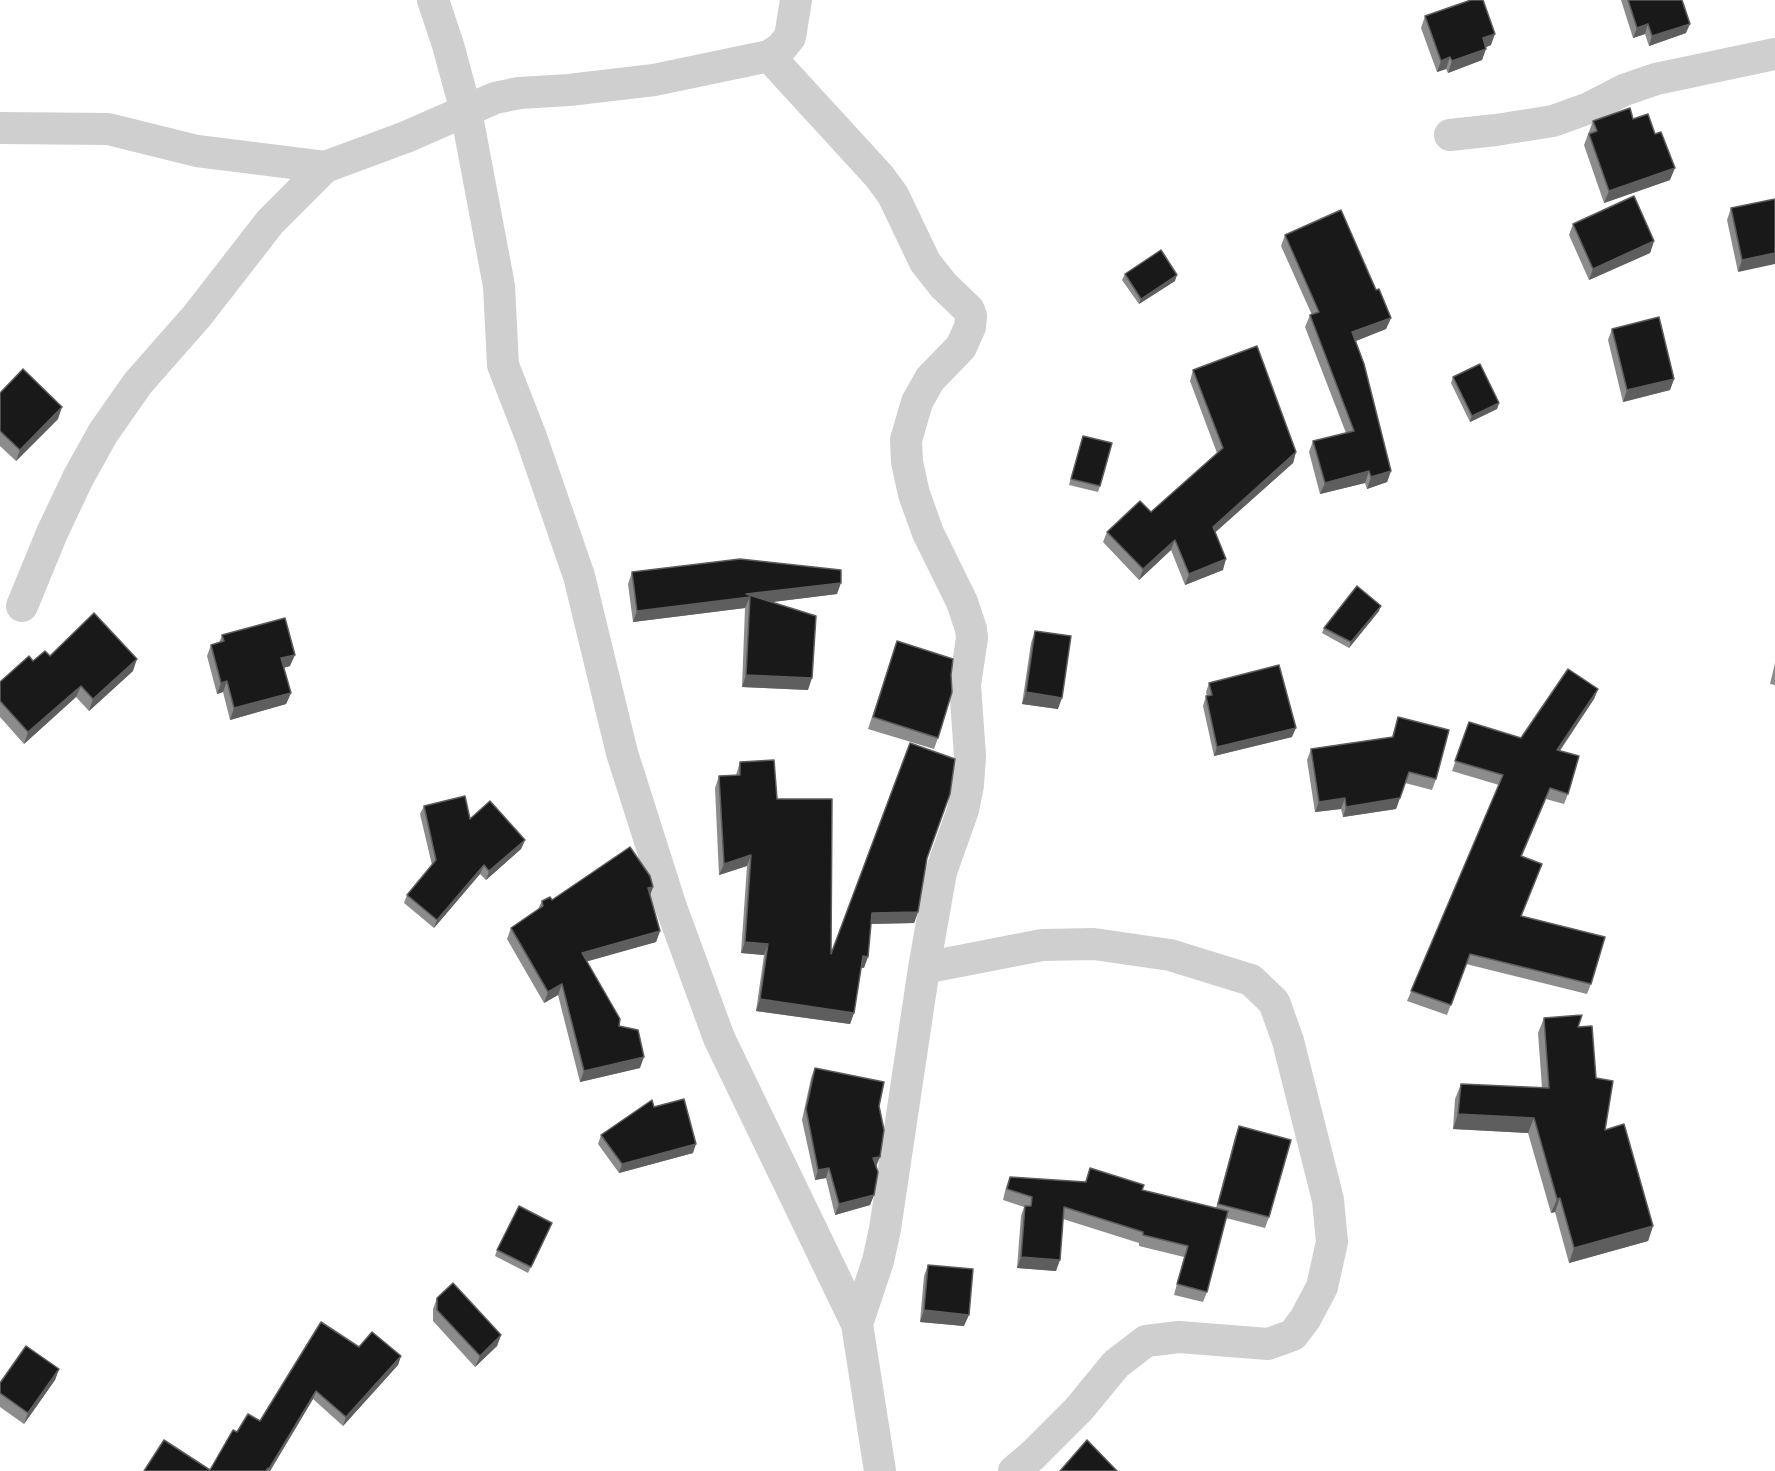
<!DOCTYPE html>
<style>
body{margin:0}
canvas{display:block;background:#fff}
</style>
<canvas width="1775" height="1471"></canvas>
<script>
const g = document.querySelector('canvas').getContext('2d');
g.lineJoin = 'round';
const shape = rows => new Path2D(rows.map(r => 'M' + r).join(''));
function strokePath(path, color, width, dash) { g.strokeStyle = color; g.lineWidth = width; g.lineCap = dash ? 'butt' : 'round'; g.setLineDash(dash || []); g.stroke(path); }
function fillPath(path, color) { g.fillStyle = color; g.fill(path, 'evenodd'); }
strokePath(shape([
 [433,0,448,45,466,111,499,286,503,365,531,437,579,576,622,753,671,907,719,1038,857,1324,880,1471],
 [769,56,879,176,893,195,925,262,943,285,969,310,971,316,970,327,961,347,930,379,917,402,906,440,907,462,914,494,928,533,962,602,971,629,972,638,965,685,970,756,968,785,963,810,941,872,924,968,885,1229,878,1261,857,1324],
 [0,128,108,129,197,151,325,167,406,137,495,98,519,93,569,90,654,80,769,56,781,48,790,37,796,0],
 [1450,135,1496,130,1553,121,1589,108,1624,90,1656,79,1775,54],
 [22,606,52,533,78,478,103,433,138,383,197,316,270,222,325,167],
 [924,968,1042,945,1094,944,1170,955,1251,980,1274,1002,1288,1041,1328,1200,1332,1242,1322,1287,1305,1319,1293,1335,1268,1344,1179,1337,1146,1341,1116,1364,1079,1409,1032,1456,1014,1471]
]), '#cfcfcf', 32);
fillPath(shape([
 [1621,0,1682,0,1686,33,1649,46,1645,34,1633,38],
 [1425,16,1491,45,1486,47,1482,60,1448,73,1446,69,1437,72,1421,28],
 [1633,119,1655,134,1670,180,1604,203,1584,145,1593,121],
 [1775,199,1738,272,1727,220,1731,208],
 [1573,224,1654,241,1650,253,1589,280,1569,235],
 [1285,235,1376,290,1391,318,1386,329,1356,341,1391,471,1387,482,1367,489,1365,483,1320,494,1309,452,1313,441,1346,433,1305,327,1310,315,1312,315,1281,246],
 [1125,274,1175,281,1139,304,1122,280],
 [1612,329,1674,379,1670,390,1623,402,1608,340],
 [1193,370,1296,452,1293,463,1215,532,1223,570,1185,585,1171,550,1139,580,1103,542,1107,532,1151,512,1217,453,1190,381],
 [1453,377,1499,403,1497,409,1470,422,1451,383],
 [0,393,58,419,16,461,0,446],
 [1083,436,1100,486,1098,492,1069,485],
 [632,572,837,594,771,602,808,690,742,687,745,608,633,622,628,584],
 [1379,611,1349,648,1322,633,1324,628],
 [1035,631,1058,709,1022,704,1031,643],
 [222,635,290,666,283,668,291,693,286,704,230,720,223,692,217,694,207,656,211,645,219,643],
 [897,641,938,738,934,749,868,729],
 [50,656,133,671,89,711,76,697,24,744,0,717,0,682,33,661],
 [1775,663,1775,685,1770,684],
 [1209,683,1292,737,1214,756,1203,706,1206,696,1207,696,1206,692],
 [1598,689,1594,699,1560,751,1568,794,1564,804,1546,799,1522,856,1522,916,1591,984,1587,994,1466,964,1447,1015,1407,1001,1499,785,1452,771,1469,722,1521,738],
 [1398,717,1436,779,1432,790,1405,783,1396,809,1343,817,1341,809,1315,812,1307,760,1311,749,1392,737],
 [740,762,777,799,831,954,927,858,918,912,914,923,871,924,864,968,861,967,854,1013,850,1024,756,1011,764,955,741,953,747,866,719,875,715,788,719,776,736,775],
 [424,806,470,819,525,840,521,849,486,880,480,874,434,928,404,903,407,895,432,865,420,814],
 [653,887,650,895,660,931,656,942,587,961,640,1068,580,1082,558,995,544,1003,507,939,511,928,538,909,542,901,552,900],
 [1544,1018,1578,1027,1596,1078,1605,1130,1653,1226,1648,1241,1569,1263,1555,1212,1551,1213,1528,1133,1453,1129,1455,1099,1461,1084,1542,1088,1538,1033],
 [815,1068,879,1106,874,1195,870,1205,835,1215,826,1178,815,1180,802,1120,811,1078],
 [654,1107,693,1153,619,1173,598,1144,601,1135],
 [1239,1126,1269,1217,1265,1228,1226,1218,1207,1292,1203,1302,1174,1295,1184,1257,1139,1246,1139,1243,1063,1219,1056,1271,1017,1268,1021,1216,1024,1207,1003,1200,1006,1187,1010,1177,1085,1182,1090,1168,1142,1190,1216,1208,1235,1137],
 [550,1228,528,1273,495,1256,497,1250],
 [928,1265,964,1326,920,1322,924,1276],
 [437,1298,501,1335,497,1346,475,1367,433,1321,433,1309],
 [359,1347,401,1356,398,1365,343,1426,313,1399,270,1471,144,1471,210,1470,237,1432,260,1421],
 [59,1369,55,1380,24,1424,0,1407,0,1383]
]), '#8c8c8c');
fillPath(shape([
 [1648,24,1645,34,1633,38,1637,28],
 [1690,24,1686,33,1649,46,1652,36],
 [1495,34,1491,45,1479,50,1483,38],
 [1486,49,1482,60,1448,73,1452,61],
 [1450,57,1446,69,1437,72,1441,61],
 [1675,168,1670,180,1604,203,1609,191],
 [1654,241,1650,253,1589,280,1593,269],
 [1775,253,1775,264,1738,272,1742,260],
 [1177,275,1175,281,1139,304,1141,299],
 [1391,318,1386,329,1348,344,1352,332],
 [1674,379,1670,390,1623,402,1627,390],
 [1499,403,1497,409,1470,422,1472,416],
 [62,407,58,419,16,461,20,450],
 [1296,452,1293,463,1209,538,1213,527],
 [1369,471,1365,483,1320,494,1325,483],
 [1391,471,1387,482,1367,489,1371,477],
 [1175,540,1171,550,1139,580,1143,569],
 [1226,559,1223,570,1185,585,1189,574],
 [841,583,837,594,749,605,750,597,745,608,633,622,637,611,746,594],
 [1381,606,1379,611,1349,648,1351,642],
 [295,655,290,666,276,670,281,658],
 [137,659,133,671,89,711,93,699],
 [746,675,812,678,808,690,742,687],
 [227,681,223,692,217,694,221,683],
 [81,686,76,697,24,744,28,732],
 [1598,689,1594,699,1553,760,1557,750],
 [1026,692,1062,698,1058,709,1022,704],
 [291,693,286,704,230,720,234,708],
 [1296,728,1292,737,1214,756,1217,747],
 [1345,798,1341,809,1315,812,1319,802],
 [1400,798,1396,809,1343,817,1346,807],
 [525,840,521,849,486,880,489,871],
 [751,855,747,866,719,875,724,864],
 [484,865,480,874,434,928,437,920],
 [653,887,649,898,648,888],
 [918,912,914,923,868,924,872,913],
 [660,931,656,942,578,964,582,953],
 [745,942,768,944,764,955,741,953],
 [863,956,868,957,864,968,858,967],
 [562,984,558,995,544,1003,548,992],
 [760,999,854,1013,850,1024,756,1011],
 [644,1057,640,1068,580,1082,584,1071],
 [1458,1114,1534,1118,1528,1133,1453,1129],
 [696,1144,693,1153,619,1173,622,1164],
 [880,1157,876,1167,873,1158],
 [829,1168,826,1178,815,1180,818,1170],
 [874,1195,870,1205,835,1215,839,1204],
 [1560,1198,1555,1212,1551,1213,1557,1199],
 [1653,1226,1648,1241,1569,1263,1574,1248],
 [1021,1257,1060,1260,1056,1271,1017,1268],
 [924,1310,969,1315,964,1326,920,1322],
 [501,1335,497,1346,475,1367,480,1356],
 [401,1356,398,1365,343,1426,346,1417],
 [59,1369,55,1380,24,1424,28,1413],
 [316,1391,313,1399,270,1471,269,1471]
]), '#5e5e5e');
const building = shape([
 [1471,0,1483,0,1495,34,1483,38,1486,49,1452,61,1450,57,1441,61,1425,16,1471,0],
 [1628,0,1682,0,1690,24,1652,36,1648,24,1637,28,1628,0],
 [1630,108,1633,119,1648,114,1655,134,1661,132,1675,168,1609,191,1589,134,1597,131,1593,121,1630,108],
 [1634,196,1654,241,1593,269,1573,224,1634,196],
 [1775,199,1775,253,1742,260,1731,208,1775,199],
 [1341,210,1376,290,1379,289,1391,318,1352,332,1364,364,1391,471,1371,477,1369,471,1325,483,1313,441,1354,431,1310,315,1319,312,1285,235,1341,210],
 [1161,250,1177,275,1141,299,1125,274,1161,250],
 [1659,317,1674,379,1627,390,1612,329,1659,317],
 [1257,346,1296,452,1213,527,1226,559,1189,574,1175,540,1143,569,1107,532,1140,501,1151,512,1223,448,1193,370,1257,346],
 [1480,364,1499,403,1472,416,1453,377,1480,364],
 [23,369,62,407,20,450,0,431,0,393,23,369],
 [1083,436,1112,443,1100,486,1071,479,1083,436],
 [740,559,841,570,841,583,746,594,816,616,812,678,746,675,750,597,637,611,632,572,740,559],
 [1357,586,1381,606,1351,642,1324,628,1357,586],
 [94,613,137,659,93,699,81,686,28,732,0,701,0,682,29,656,33,661,45,651,50,656,94,613],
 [285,618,295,655,281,658,291,693,234,708,227,681,221,683,211,645,224,641,222,635,285,618],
 [1035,631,1071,636,1062,698,1026,692,1035,631],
 [897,641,953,659,951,675,952,692,938,738,873,717,897,641],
 [1279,665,1296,728,1217,747,1206,696,1212,695,1209,683,1279,665],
 [1568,669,1598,689,1557,750,1579,756,1568,794,1550,788,1521,856,1542,864,1521,916,1605,937,1591,984,1470,954,1451,1005,1411,991,1503,775,1455,761,1469,722,1521,738,1568,669],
 [1398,717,1449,730,1436,779,1409,772,1400,798,1346,807,1345,798,1319,802,1311,749,1393,737,1398,717],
 [910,743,955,759,950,794,927,858,918,912,872,913,868,957,863,956,854,1013,760,999,768,944,745,942,751,855,724,864,719,776,740,775,740,762,774,760,777,799,832,799,831,954,910,743],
 [465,796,470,819,490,801,525,840,489,871,484,865,437,920,407,895,436,860,424,806,465,796],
 [630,847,650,876,653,887,648,888,660,931,582,953,620,1019,619,1026,638,1030,644,1057,584,1071,562,984,548,992,511,928,543,906,542,901,550,897,552,900,630,847],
 [1582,1015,1578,1027,1592,1026,1596,1078,1613,1081,1605,1130,1624,1124,1653,1226,1574,1248,1560,1198,1557,1199,1534,1118,1458,1114,1461,1084,1549,1088,1544,1018,1582,1015],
 [815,1068,884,1082,879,1106,884,1130,880,1157,873,1158,878,1172,874,1195,839,1204,829,1168,818,1170,806,1109,815,1068],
 [684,1099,696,1144,622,1164,601,1135,652,1100,654,1107,684,1099],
 [1239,1126,1291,1140,1269,1217,1218,1204,1239,1126],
 [1090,1168,1144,1185,1142,1190,1228,1211,1207,1292,1177,1284,1188,1246,1143,1235,1143,1232,1064,1207,1060,1260,1021,1257,1025,1206,1031,1206,1032,1197,1007,1189,1010,1177,1086,1182,1090,1168],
 [519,1206,552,1223,531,1267,497,1250,519,1206],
 [928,1265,973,1269,969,1315,924,1310,928,1265],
 [453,1283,501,1335,480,1356,437,1310,437,1298,453,1283],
 [321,1322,359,1347,372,1332,401,1356,346,1417,316,1391,269,1469,268,1468,266,1471,144,1471,164,1440,210,1470,233,1430,237,1432,248,1414,260,1421,321,1322],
 [26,1346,59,1369,28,1413,0,1393,0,1383,26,1346],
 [1087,1440,1117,1471,1060,1471,1087,1440]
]);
fillPath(building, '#191919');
strokePath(building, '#5e5e5e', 1.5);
</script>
